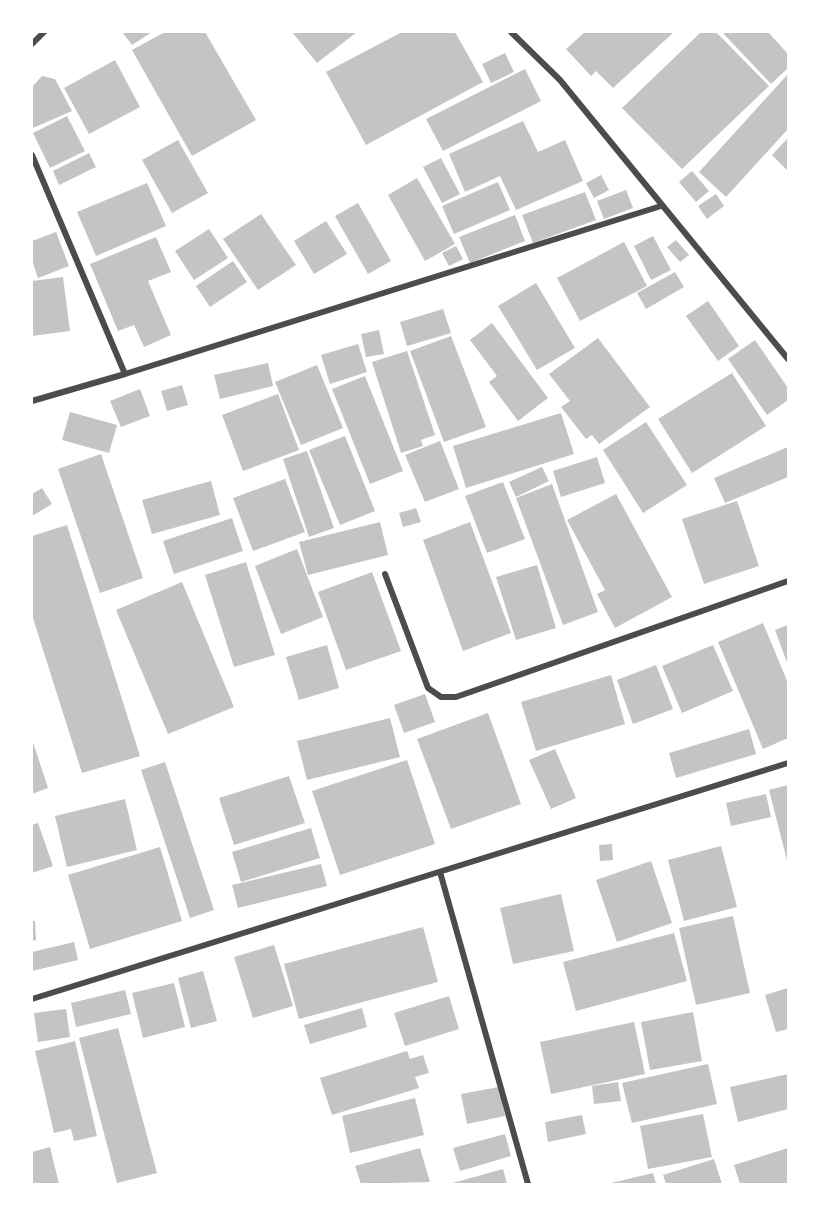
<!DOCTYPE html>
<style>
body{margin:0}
#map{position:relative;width:820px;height:1216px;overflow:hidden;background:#fff;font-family:Manrope,sans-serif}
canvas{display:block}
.frame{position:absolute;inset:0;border:33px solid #fff;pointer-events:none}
</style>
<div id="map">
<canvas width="820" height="1216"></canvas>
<div class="frame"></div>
</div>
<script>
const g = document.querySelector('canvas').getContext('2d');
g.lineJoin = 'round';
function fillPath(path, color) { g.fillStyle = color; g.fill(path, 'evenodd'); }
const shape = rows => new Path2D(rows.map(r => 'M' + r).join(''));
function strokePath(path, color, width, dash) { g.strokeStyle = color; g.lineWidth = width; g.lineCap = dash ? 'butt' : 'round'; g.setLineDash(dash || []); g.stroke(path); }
fillPath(shape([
 [122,32,152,32,132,45],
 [165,32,205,32,256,120,192,156,132,50],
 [292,32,357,32,317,63],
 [402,32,455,32,483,82,366,145,326,72],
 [585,32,674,32,613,88,596,71,591,76,566,49],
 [701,32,716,32,769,86,682,169,622,108],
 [722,32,768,32,788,54,788,68,771,84],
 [505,53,514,72,491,83,482,64],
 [115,60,140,107,89,134,64,88],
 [525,69,541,101,443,151,426,119],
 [788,74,788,129,726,197,699,172],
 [42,76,55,79,72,111,33,128,32,87],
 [67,116,85,151,50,168,33,133],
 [523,121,538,152,565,140,583,181,516,210,500,176,465,192,449,154],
 [788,138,788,171,772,155],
 [178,140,208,193,172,213,142,160],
 [89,153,96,167,59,185,53,171],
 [441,158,460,194,442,203,423,167],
 [692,171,709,191,696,202,679,182],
 [601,175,609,190,594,198,586,183],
 [417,178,455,244,425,261,388,195],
 [498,182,510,210,454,234,442,206],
 [147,183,166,226,96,256,77,212],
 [626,190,633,208,604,219,597,201],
 [585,192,596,220,533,243,522,215],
 [716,194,724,206,707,219,698,206],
 [358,203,391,261,368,274,335,216],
 [261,214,296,265,258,290,223,239],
 [515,215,525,241,470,263,459,237],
 [326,221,347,254,314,274,294,241],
 [209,229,228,258,194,280,175,251],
 [56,232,69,266,38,278,32,260,32,241],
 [653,236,671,270,651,280,634,246],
 [156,237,171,272,148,281,171,335,144,347,134,325,118,331,90,264],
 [676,240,689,255,680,262,667,247],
 [624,242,647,286,580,321,557,278],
 [456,246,463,259,449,266,442,253],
 [233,261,247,282,210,307,196,286],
 [675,272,684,287,646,309,637,293],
 [63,277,70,331,32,336,32,281],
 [536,283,575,348,537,370,498,306],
 [708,301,739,346,718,361,686,316],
 [443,309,451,333,407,346,400,322],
 [492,323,548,398,518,421,489,382,497,376,470,340],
 [379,330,384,354,366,357,361,334],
 [451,336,486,427,444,442,410,351],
 [598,338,650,407,599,444,592,435,586,439,561,407,570,401,549,374],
 [755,340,788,388,788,400,767,415,728,359],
 [358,344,367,372,330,384,321,355],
 [407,351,435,435,421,440,423,446,401,453,372,362],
 [268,363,273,386,220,399,214,375],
 [317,365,343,428,301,445,275,382],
 [732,373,766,426,692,473,658,419],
 [365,376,403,471,370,484,332,389],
 [182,385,188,405,167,411,161,391],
 [140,389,150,416,121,427,110,401],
 [278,394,299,450,243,471,222,415],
 [70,412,117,425,109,453,62,440],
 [561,413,574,454,466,488,453,446],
 [646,422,687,485,643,513,603,450],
 [345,436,375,511,340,525,309,450],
 [440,441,459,489,425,502,405,455],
 [788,447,788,477,725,503,714,478],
 [307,451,334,528,309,537,283,459],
 [101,454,143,578,100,593,58,469],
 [597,457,605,483,561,497,553,471],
 [542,467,549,481,516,497,509,482],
 [285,479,305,532,253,551,233,498],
 [211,481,220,515,152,534,142,500],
 [503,482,525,539,487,553,465,496],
 [552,484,598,612,563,625,516,498],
 [42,488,52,504,32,516,32,494],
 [616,494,672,597,615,628,597,594,605,590,567,520],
 [737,501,759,566,704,584,682,519],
 [416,508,421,522,403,527,399,513],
 [232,518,243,551,174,574,163,541],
 [380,522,388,555,308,575,299,542],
 [470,522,511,633,463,651,423,540],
 [67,525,140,756,82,773,32,615,32,536],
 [297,549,323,617,281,634,255,566],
 [246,562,275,655,234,667,205,575],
 [537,565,556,628,516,640,496,577],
 [372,572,401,651,346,670,318,592],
 [182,582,234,707,168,734,116,610],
 [763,623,788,683,788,738,763,749,718,642],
 [788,625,788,665,775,630],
 [327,645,339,688,299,700,286,657],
 [713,645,733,691,682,713,662,666],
 [656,665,673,709,633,724,617,680],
 [611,675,625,724,536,751,521,702],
 [425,694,435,722,404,733,394,705],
 [488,713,521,804,451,829,417,739],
 [390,718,400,757,307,780,297,741],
 [749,729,756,754,676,778,669,753],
 [32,739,48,788,32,794],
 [555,749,576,798,551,809,529,760],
 [407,760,435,844,340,875,312,791],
 [165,762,214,910,190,918,141,770],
 [289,776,305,823,234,845,219,798],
 [788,785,788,864,769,790],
 [766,794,771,817,731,826,726,803],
 [125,799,137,850,67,867,55,816],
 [38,823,53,866,32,873,32,825],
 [311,828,320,858,241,882,232,852],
 [612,844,613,860,600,861,599,845],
 [721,846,737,907,684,921,668,860],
 [160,847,182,921,90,949,68,875],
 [651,861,672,923,617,942,596,880],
 [321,864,327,886,238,908,232,885],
 [561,894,574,951,513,964,500,908],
 [733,916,750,993,696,1005,679,928],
 [32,921,35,921,36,940,32,941],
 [423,927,438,982,299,1019,284,964],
 [674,933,687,981,576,1011,563,962],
 [74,942,78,960,32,971,32,952],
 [274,945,293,1006,253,1018,234,957],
 [203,971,217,1021,191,1028,178,978],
 [174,983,185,1027,143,1038,132,993],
 [788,988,788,1029,776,1032,765,995],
 [125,990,131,1014,76,1027,71,1003],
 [449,996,459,1029,405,1046,394,1013],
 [362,1008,367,1027,310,1044,304,1025],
 [66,1009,70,1037,38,1042,34,1013],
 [693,1012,702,1061,650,1070,641,1022],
 [634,1022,645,1074,551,1094,540,1042],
 [118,1028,157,1173,117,1183,79,1038],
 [75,1041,97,1136,74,1141,71,1129,54,1133,35,1051],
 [407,1051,410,1059,423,1055,429,1073,415,1077,419,1088,332,1115,320,1078],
 [708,1064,717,1104,632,1123,622,1083],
 [788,1074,788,1109,738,1122,730,1087],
 [618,1082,621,1101,594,1104,592,1086],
 [499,1087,505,1116,467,1124,461,1094],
 [415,1098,424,1135,350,1153,342,1116],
 [703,1114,712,1157,648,1169,640,1126],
 [582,1115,586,1134,548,1142,545,1122],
 [505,1134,511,1156,460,1171,453,1148],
 [50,1147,59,1184,32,1184,32,1152],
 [420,1148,430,1182,361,1184,355,1166],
 [788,1148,788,1184,740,1184,734,1165],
 [714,1159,722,1184,666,1184,663,1175],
 [503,1169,507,1184,449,1184],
 [653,1173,656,1184,607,1184]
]), '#c4c4c4');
strokePath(shape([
 [511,32,560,80,788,359],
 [32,44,44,32],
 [32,155,125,374,661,206],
 [32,401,125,374],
 [385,574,428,688,441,697,456,697,788,581],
 [440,872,528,1184],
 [32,999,788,763]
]), '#4c4c4c', 6);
</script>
